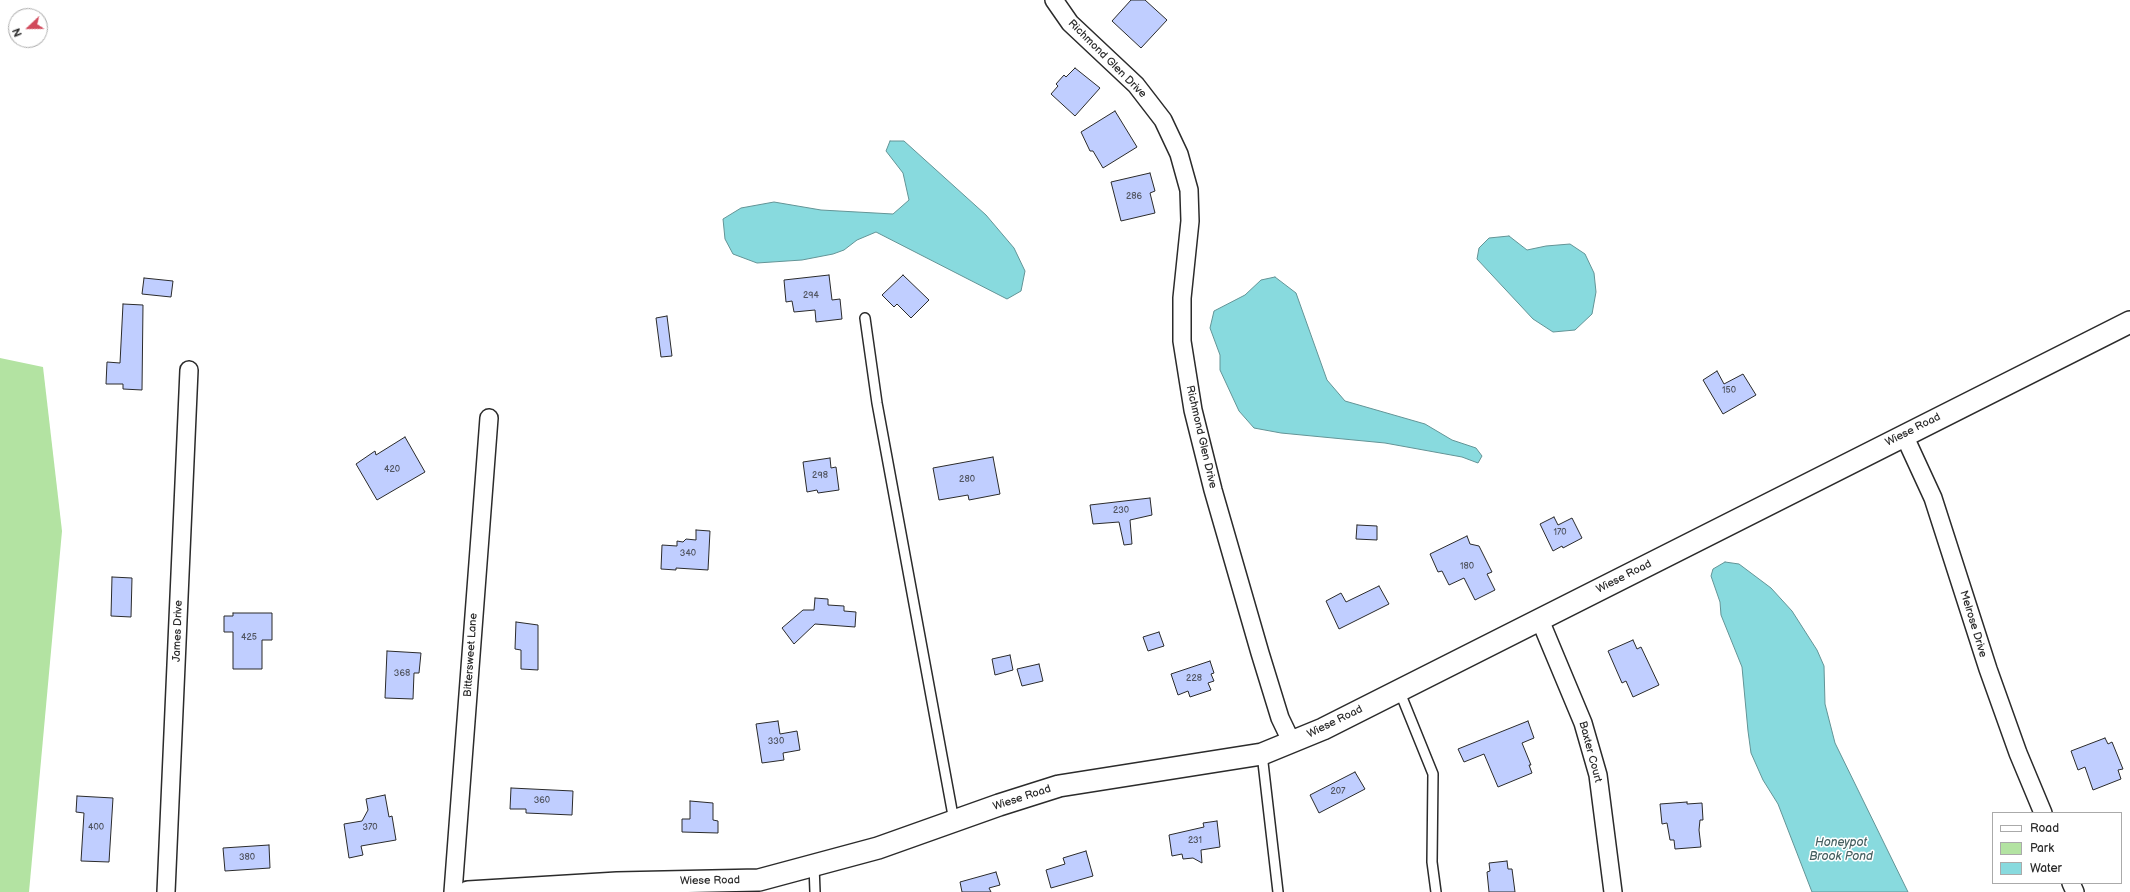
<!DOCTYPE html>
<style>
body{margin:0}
#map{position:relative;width:2130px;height:892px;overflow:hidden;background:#fff;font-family:"Balsamiq Sans",sans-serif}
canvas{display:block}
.legend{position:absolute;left:1992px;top:812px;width:130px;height:72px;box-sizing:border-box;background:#fff;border:1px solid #aaa;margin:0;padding:5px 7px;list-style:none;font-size:12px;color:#2b2b2b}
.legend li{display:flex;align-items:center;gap:8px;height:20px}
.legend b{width:20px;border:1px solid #aaa}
.north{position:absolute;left:8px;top:8px;width:40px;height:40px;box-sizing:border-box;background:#fff;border:1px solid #aaa;border-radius:50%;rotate:248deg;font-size:11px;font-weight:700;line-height:16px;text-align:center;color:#2b2b2b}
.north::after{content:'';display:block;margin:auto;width:14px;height:18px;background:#d1495b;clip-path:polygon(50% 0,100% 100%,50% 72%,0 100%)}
</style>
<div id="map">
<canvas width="2130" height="892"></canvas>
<ul class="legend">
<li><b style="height:5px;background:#fff"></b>Road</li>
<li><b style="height:11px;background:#b3e3a2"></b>Park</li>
<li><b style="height:11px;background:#88dade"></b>Water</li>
</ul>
<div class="north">N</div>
</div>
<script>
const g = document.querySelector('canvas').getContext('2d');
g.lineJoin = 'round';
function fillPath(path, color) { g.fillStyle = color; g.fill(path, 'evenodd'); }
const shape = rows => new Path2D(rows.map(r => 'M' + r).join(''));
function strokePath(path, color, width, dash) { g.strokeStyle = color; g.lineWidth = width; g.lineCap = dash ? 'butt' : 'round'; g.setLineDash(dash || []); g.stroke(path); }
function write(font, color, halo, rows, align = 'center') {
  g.font = font + ' "Balsamiq Sans",sans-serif'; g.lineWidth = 3; g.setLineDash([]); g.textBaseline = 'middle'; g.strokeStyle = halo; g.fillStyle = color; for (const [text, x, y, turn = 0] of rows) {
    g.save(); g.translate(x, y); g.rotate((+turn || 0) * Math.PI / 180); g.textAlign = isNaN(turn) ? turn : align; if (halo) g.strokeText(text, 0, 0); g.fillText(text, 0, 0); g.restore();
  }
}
fillPath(shape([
 [0,358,43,367,62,531,29,892,0,892]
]), '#b3e3a2');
const water = shape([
 [890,141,904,141,986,215,1014,248,1025,271,1021,291,1007,299,876,232,857,240,844,250,833,254,802,260,757,263,733,254,725,239,723,219,741,208,774,202,821,210,893,214,909,200,903,173,886,151,890,141],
 [1509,236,1527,250,1546,246,1570,244,1585,254,1594,273,1596,292,1592,314,1575,330,1553,332,1533,319,1477,259,1479,248,1489,238,1509,236],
 [1275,277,1296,293,1327,380,1345,401,1425,424,1452,440,1476,448,1482,456,1478,463,1462,457,1385,443,1281,433,1254,428,1239,411,1220,370,1220,355,1210,328,1214,311,1245,295,1261,280,1275,277],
 [1725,562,1739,564,1771,588,1792,611,1817,650,1824,666,1825,704,1835,743,1908,892,1812,892,1778,804,1763,780,1751,753,1748,731,1742,667,1721,615,1720,602,1711,576,1713,569,1725,562]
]);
fillPath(water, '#88dade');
strokePath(water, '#639496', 1);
const building = shape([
 [1131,0,1145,0,1167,20,1141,48,1112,21,1131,0],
 [1075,68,1100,88,1075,116,1051,94,1058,86,1056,84,1064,75,1066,77,1075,68],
 [1115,111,1137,147,1103,168,1093,151,1090,151,1081,132,1115,111],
 [1150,173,1155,191,1150,193,1155,213,1121,221,1111,182,1150,173],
 [829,275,832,300,840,299,842,319,816,322,815,310,794,312,792,301,786,302,784,280,829,275],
 [903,275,929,300,911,318,897,304,894,307,882,295,903,275],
 [144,278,173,281,171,297,142,294,144,278],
 [123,304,143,305,142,390,123,389,123,384,106,384,107,362,120,363,123,304],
 [667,316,672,356,661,357,656,318,667,316],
 [1717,371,1724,384,1743,374,1756,395,1723,414,1703,380,1717,371],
 [405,437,425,472,377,500,356,464,375,451,376,455,405,437],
 [993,457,1000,494,969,500,968,495,939,500,933,468,993,457],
 [830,458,831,468,836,467,839,490,818,493,817,490,807,492,803,462,830,458],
 [1150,498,1152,515,1130,520,1132,544,1124,545,1119,522,1093,524,1090,505,1150,498],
 [1554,517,1558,525,1572,518,1582,538,1563,548,1562,546,1553,551,1540,524,1554,517],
 [1357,525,1377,526,1377,540,1356,539,1357,525],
 [696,530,710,531,708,570,676,568,676,570,661,569,662,545,677,546,677,541,683,542,686,539,696,540,696,530],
 [1467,536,1470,544,1479,546,1492,572,1487,574,1495,590,1475,600,1464,578,1449,585,1442,571,1438,572,1430,554,1467,536],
 [112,577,132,578,131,617,111,616,112,577],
 [1379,586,1389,604,1339,629,1326,601,1341,593,1346,602,1379,586],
 [815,598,828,599,828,605,844,606,844,611,856,612,855,627,815,624,794,644,782,628,803,610,814,610,815,598],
 [233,613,272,613,272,640,262,640,262,669,233,669,233,632,224,632,224,616,233,616,233,613],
 [516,622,538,625,538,670,521,669,521,650,515,649,516,622],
 [1159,632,1164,646,1148,651,1143,637,1159,632],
 [1633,640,1637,649,1641,647,1659,685,1633,697,1626,681,1622,683,1608,651,1633,640],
 [387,651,421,653,419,673,414,673,413,699,385,698,387,651],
 [1010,655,1013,670,995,675,992,659,1010,655],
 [1210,661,1214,673,1211,674,1214,681,1208,683,1211,690,1190,697,1188,691,1178,695,1171,674,1210,661],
 [1039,664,1043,681,1022,686,1017,669,1039,664],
 [778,721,780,734,797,731,800,750,783,753,784,760,762,763,756,724,778,721],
 [1528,721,1534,738,1522,743,1531,765,1529,765,1532,773,1498,787,1484,754,1464,762,1458,749,1528,721],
 [2105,738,2108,744,2112,742,2123,769,2118,770,2121,779,2093,790,2085,767,2078,770,2071,751,2105,738],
 [1355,772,1365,789,1319,813,1310,795,1355,772],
 [511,788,573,791,572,815,526,813,526,809,510,809,511,788],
 [385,795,389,817,392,816,396,840,361,846,363,855,349,858,344,824,362,821,368,810,366,799,385,795],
 [77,796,113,798,109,862,81,861,84,813,76,812,77,796],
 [690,801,713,803,713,820,718,821,718,833,682,832,682,819,690,819,690,801],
 [1687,802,1687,804,1702,803,1703,820,1700,820,1699,830,1701,847,1675,849,1674,840,1670,840,1667,823,1662,824,1660,804,1687,802],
 [1217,821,1220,847,1201,850,1202,863,1193,858,1183,859,1182,854,1172,856,1169,835,1204,827,1203,823,1217,821],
 [269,845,270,868,225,871,223,848,269,845],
 [1086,851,1093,876,1051,888,1046,870,1065,864,1063,858,1086,851],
 [1507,861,1508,869,1512,869,1515,892,1489,892,1487,872,1490,871,1489,863,1507,861],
 [996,872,1000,885,989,888,991,892,962,892,960,882,996,872]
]);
fillPath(building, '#c0ceff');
strokePath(building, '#2b2b2b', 1);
const service = shape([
 [865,318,877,403,954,821],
 [1399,690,1433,774,1432,862,1436,892],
 [1262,754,1278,892],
 [814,865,815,892]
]);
const minor = shape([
 [1054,0,1070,23,1136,85,1163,120,1179,154,1189,190,1190,221,1182,298,1182,341,1193,410,1213,490,1260,653,1280,718,1292,743],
 [1904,435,1933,498,1988,669,2018,753,2043,813],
 [1540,620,1583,723,1598,775,1613,892],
 [2071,883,2075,892],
 [166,892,189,370],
 [453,892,489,418]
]);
const tertiary = shape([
 [468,892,617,883,759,880,878,848,999,805,1059,786,1262,754,1323,729,2130,322]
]);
strokePath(service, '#2b2b2b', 12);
strokePath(minor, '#2b2b2b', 20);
strokePath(tertiary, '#2b2b2b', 24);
strokePath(service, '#fff', 9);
strokePath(minor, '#fff', 17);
strokePath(tertiary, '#fff', 21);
write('9px', '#505460', null, [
 ["286",1134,197],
 ["294",811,296],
 ["150",1729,391],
 ["420",392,470],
 ["298",820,476],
 ["280",967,480],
 ["230",1121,511],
 ["170",1560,533],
 ["340",688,554],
 ["180",1467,567],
 ["425",249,638],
 ["368",402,674],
 ["228",1194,679],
 ["330",776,742],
 ["207",1338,792],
 ["360",542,801],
 ["400",96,828],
 ["370",370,828],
 ["231",1195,841],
 ["380",247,858]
]);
write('11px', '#2b2b2b', '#fff', [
 ["Richmond Glen Drive",1107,59,45],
 ["Wiese Road",1913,430,-27],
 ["Richmond Glen Drive",1201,437,77],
 ["Wiese Road",1624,577,-27],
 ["Melrose Drive",1973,624,73],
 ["James Drive",178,631,-88],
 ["Bittersweet Lane",471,655,-86],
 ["Wiese Road",1335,722,-26],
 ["Baxter Court",1590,752,75],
 ["Wiese Road",1022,798,-18],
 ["Wiese Road",710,881,-1]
]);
write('italic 12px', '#476061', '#fff', [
 ["Honeypot",1841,843],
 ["Brook Pond",1841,857]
]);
</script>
